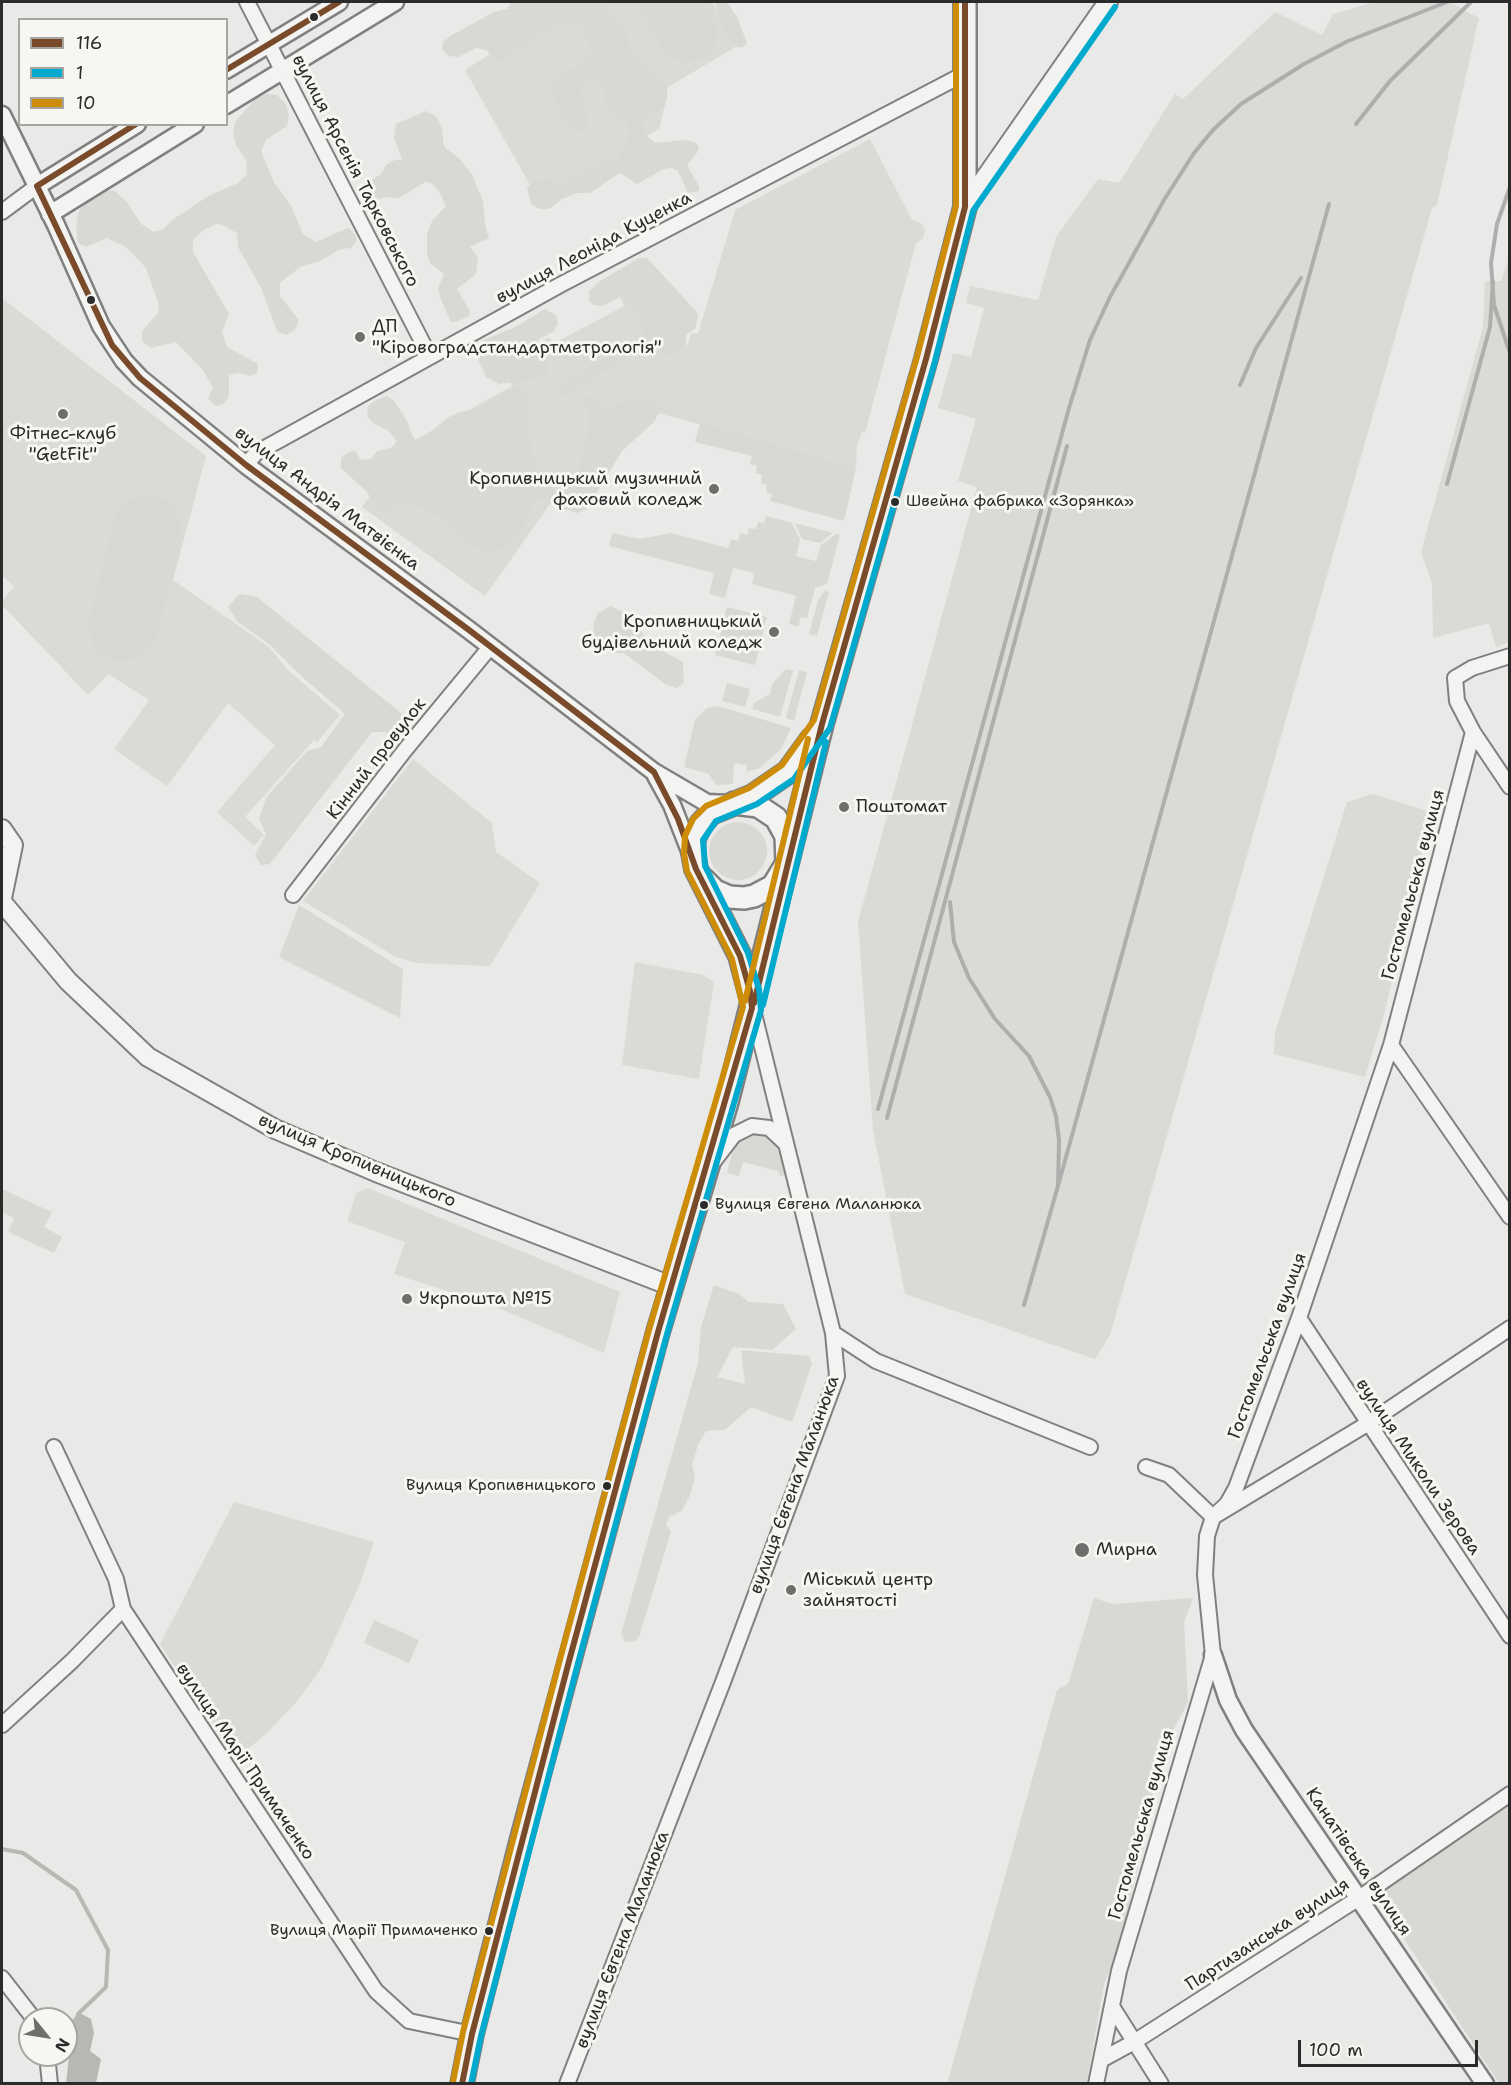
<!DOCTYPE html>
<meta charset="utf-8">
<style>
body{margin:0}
#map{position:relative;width:1511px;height:2085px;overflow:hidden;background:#e9e9e7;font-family:"Shantell Sans",sans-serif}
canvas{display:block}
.frame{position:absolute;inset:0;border:3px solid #2b2b2b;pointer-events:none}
.legend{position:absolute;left:18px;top:18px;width:210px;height:108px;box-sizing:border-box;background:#f6f6f2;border:2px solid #a5a5a2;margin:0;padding:8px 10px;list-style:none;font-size:18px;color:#2b2b2b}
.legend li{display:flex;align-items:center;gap:12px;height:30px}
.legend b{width:30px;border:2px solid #a5a5a2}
.north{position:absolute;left:18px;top:2007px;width:60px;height:60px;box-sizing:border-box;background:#f6f6f2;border:2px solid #a5a5a2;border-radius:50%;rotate:120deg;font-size:16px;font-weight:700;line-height:24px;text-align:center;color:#2b2b2b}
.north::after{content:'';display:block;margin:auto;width:21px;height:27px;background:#6e6e6d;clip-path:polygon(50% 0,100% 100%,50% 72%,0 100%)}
.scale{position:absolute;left:1298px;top:2040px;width:180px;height:27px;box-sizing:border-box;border:3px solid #2b2b2b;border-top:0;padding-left:8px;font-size:18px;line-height:21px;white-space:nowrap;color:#2b2b2b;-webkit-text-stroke:4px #f6f6f2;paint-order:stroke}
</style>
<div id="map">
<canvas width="1511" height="2085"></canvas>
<div class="frame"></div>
<ul class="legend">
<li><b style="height:8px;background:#7a4b2a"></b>116</li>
<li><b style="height:8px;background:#00a9ce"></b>1</li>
<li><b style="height:8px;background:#ce8d09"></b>10</li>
</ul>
<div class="north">N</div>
<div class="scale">100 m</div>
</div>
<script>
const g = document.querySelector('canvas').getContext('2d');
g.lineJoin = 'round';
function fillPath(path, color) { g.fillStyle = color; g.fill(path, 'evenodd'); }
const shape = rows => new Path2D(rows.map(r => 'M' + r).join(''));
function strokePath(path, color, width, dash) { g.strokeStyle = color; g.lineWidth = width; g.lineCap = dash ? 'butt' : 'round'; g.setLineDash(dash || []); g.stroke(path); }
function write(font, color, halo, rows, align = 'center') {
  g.font = font + ' "Shantell Sans",sans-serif'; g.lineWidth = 6; g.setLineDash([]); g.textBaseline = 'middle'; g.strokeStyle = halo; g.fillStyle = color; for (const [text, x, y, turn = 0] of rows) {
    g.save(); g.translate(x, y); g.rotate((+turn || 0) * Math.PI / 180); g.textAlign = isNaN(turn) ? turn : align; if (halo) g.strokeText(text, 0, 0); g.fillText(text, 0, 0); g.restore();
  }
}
fillPath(shape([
 [571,2,712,2,739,45,668,87,660,128,539,201,465,70],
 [1375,2,1449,2,1479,18,1437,205,1432,208,1110,1335,1095,1359,905,1294,873,1130,858,922,977,487,958,481,976,419,938,408,953,353,971,357,984,308,966,303,970,286,1038,300,1056,237,1098,179,1119,183,1175,94,1183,99,1275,12,1322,35,1333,14],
 [870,139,912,220,921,223,925,230,923,238,916,243,865,433,862,432,857,445,856,468,633,406,587,495,555,497,485,596,362,507,408,444,512,386,495,354,535,345,550,337,553,344,624,306,620,297,658,276,683,325,687,347,691,333,698,334,735,210],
 [1509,257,1510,642,1496,647,1489,623,1433,638,1432,583,1421,552,1483,327,1485,281,1501,281],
 [2,298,206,456,173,580,269,647,288,670,340,715,317,742,314,740,245,817,264,835,254,846,217,812,275,745,228,703,167,786,114,749,149,700,108,674,88,695,2,605,2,601,14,587,2,575],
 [413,759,492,823,496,852,540,883,490,966,416,963,396,957,303,901],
 [1373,794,1431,812,1384,1015,1365,1077,1274,1054,1275,1033,1347,802],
 [635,962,703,975,714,982,699,1079,622,1065],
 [368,1188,620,1292,604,1353,496,1307,394,1274,405,1242,347,1221,356,1193],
 [234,1502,374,1542,359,1586,322,1667,298,1700,268,1732,236,1759,160,1644]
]), '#dadad7');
fillPath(shape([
 [512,2,602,2,608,14,625,26,630,52,662,81,667,89,667,98,664,108,649,114,643,122,645,134,655,143,686,140,694,142,699,147,697,153,687,165,699,186,699,191,688,193,678,171,672,168,664,169,637,184,620,173,590,193,577,193,562,199,549,209,540,209,531,204,527,187,536,181,547,179,563,184,618,154,626,145,630,134,628,123,612,113,606,106,605,86,593,79,585,83,580,91,588,123,586,130,578,132,561,114,551,87,557,77,585,61,591,53,584,28,579,24,560,21,504,60,497,61,486,50,476,48,458,57,449,56,442,50,443,42,452,35,494,12,507,9],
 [636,2,705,2,718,27,716,44,708,55,697,61,684,62,673,58,662,49],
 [715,2,727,2,737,17,747,43,742,48,734,46,722,26],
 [267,94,277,95,286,104,289,115,287,126,266,140,261,151,274,182,291,206,303,234,316,242,348,228,355,234,357,240,351,248,341,249,320,261,300,267,280,283,280,296,299,320,295,330,286,335,277,331,262,290,238,247,237,233,218,223,202,231,193,240,193,252,229,314,222,332,227,347,258,364,257,373,250,376,238,373,229,375,229,397,224,404,216,406,208,399,213,387,202,369,176,342,151,348,142,341,142,331,159,312,158,302,146,268,126,247,107,238,86,247,78,243,76,228,78,214,83,204,102,190,115,191,127,202,141,224,154,232,164,229,172,220,210,195,238,183,247,174,246,160,236,145,233,134,235,122,257,97],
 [426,111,436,116,442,128,444,147,459,158,472,175,483,201,485,224,489,238,470,247,478,257,476,274,457,289,470,311,469,316,456,322,451,322,440,297,438,288,444,274,430,263,427,254,427,234,432,221,446,206,439,191,431,183,425,182,399,198,387,197,366,202,358,194,359,189,381,174,386,165,392,161,402,159,394,137,396,124],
 [639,258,647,258,696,311,698,316,695,329,687,334,679,352,669,356,650,344,563,396,556,394,555,391,561,385,644,335,641,318,629,301,620,297,602,306,593,305,589,300,589,292,597,283],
 [545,309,556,315,558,324,553,332,539,339,538,347,548,364,547,375,542,378,499,384,486,377,476,355,484,340,515,327],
 [519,387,527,391,530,445,536,469,545,484,555,491,568,490,575,481,588,432,589,414,584,399,588,395,599,406,615,406,626,401,654,402,660,411,654,422,622,451,586,510,577,513,564,509,556,500,541,499,533,502,524,526,511,543,490,553,465,543,442,519,416,505,405,502,385,512,378,510,367,492,341,468,341,458,349,452,356,451,360,460,371,459,377,451,391,448,397,441,389,431,373,423,367,416,368,406,376,400,387,396,394,401,406,419,414,439,420,440,449,417,460,412,486,407,508,390],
 [700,423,856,468,844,521,770,501,772,494,766,492,767,485,761,483,762,475,756,473,757,466,750,464,752,456,695,442],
 [146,495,163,499,173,507,182,525,181,543,154,644,141,658,118,661,102,655,94,647,89,630,89,618,115,517,128,501],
 [766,516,792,523,800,540,796,556,816,561,821,545,836,534,840,535,827,584,815,588,807,618,801,617,798,627,789,624,796,596,752,584,754,573,733,568,725,598,709,594,714,573,609,546,612,533,640,539,671,533,728,548,731,539,738,541,740,533,747,535,749,528,756,529,758,522,764,523],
 [795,523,833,533,820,543,802,539],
 [825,590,829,592,817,636,809,634,818,600],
 [239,594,257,597,411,721,412,735,401,742,385,732,372,732,270,864,261,865,255,855,266,834,259,819,266,798,307,751,321,747,345,714,299,674,270,645,238,622,228,607],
 [611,606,623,612,634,621,651,645,683,662,684,683,676,688,665,684,624,653,613,653,598,647,593,633,594,623,598,613],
 [727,607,767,617,755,665,715,655],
 [786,669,793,671,780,717,752,709,754,703,770,694,773,683],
 [799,670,807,672,794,721,786,718],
 [727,683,750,689,745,707,722,701],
 [718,706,791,728,781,749,760,768,746,772,747,765,734,763,733,784,716,785,709,774,684,767,695,720,707,708],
 '709 851a29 29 0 1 1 58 0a29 29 0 1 1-58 0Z',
 [299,905,403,969,400,1018,279,957],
 [757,1131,765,1132,779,1143,788,1174,780,1176,778,1171,743,1162,739,1176,727,1173,732,1152,739,1142],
 [2,1189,52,1212,44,1227,62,1237,54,1253,8,1232,14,1218,2,1212],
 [714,1285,739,1294,749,1302,783,1304,796,1329,772,1350,733,1347,717,1377,745,1384,741,1350,809,1356,812,1364,792,1422,751,1407,725,1430,706,1431,698,1445,692,1465,695,1477,690,1495,682,1511,669,1517,666,1525,671,1532,639,1637,634,1642,625,1642,621,1634,698,1363,701,1327],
 [1094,1598,1113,1604,1193,1598,1184,1622,1188,1702,1165,1746,1153,1792,1146,1839,1132,1889,1123,1940,1104,1984,1087,2083,947,2084,1057,1690,1068,1684],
 [374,1620,419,1640,409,1663,364,1643],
 [1509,1805,1509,2083,1499,2083,1375,1895]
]), '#d8d8d5');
fillPath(shape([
 [78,2012,91,2019,94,2033,90,2051,101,2059,96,2083,66,2083,70,2047,67,2029]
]), '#b7b7b4');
strokePath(shape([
 [2,1849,23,1853,76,1890,108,1950,106,1987,78,2014]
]), '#b7b7b4', 4);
const minor = shape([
 [247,2,430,357],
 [2,212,37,186],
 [246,465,256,453,560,285,966,73],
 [1473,732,1510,787],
 [293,895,405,750,491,646],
 [1391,1045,1510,1217],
 [714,1161,734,1135,752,1126,769,1128,784,1142],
 [1299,1318,1510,1636],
 [833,1333,876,1361,1090,1447],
 [54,1447,116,1579,123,1609,376,1991,409,2021,472,2034],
 [1146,1467,1169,1475,1213,1517,1367,1424,1510,1328],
 [2,1725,72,1661,123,1609],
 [2,1978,34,2019],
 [1113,2008,1161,2084],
 [47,2055,50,2084],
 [1101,2060,1134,2042,1359,1898,1510,1794],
 [567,2084,723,1682,837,1376,833,1333,753,1010],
 [1096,2084,1119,1971,1213,1655,1205,1575,1207,1536,1213,1517,1227,1504,1236,1488,1299,1318,1391,1045,1473,732,1457,701,1455,678,1472,668,1510,656]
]);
const tertiary = shape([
 [226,70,339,2],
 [226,105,395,2],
 [2,115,56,225,101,326,124,361,140,378,246,465,469,630,654,772,707,803,730,804],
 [37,186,137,124],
 [50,214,195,124],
 [656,776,672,805,692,856],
 [1213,1655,1228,1700,1244,1730,1485,2084]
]);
const secondary = shape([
 [965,207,1108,2],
 [2,829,13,845,2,898],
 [2,902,68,981,148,1057,275,1129,376,1172,671,1286]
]);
const primary = shape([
 [703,879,715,891,729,897,744,898,754,896,773,886,787,863,786,836,776,818,758,806,734,803],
 [752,1001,740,956,696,869,693,853,694,838,701,824,711,813,753,796,788,772,812,739],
 [462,2084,472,2034,522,1838,658,1332,727,1102,822,724,926,359,965,207,965,2]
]);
strokePath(minor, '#808080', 18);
strokePath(tertiary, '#808080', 21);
strokePath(secondary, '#808080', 22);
strokePath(primary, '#808080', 26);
strokePath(minor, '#f3f3f1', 14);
strokePath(tertiary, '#f3f3f1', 16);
strokePath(secondary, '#f3f3f1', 18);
strokePath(primary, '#f3f3f1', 21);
strokePath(shape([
 [1356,124,1390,81,1471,2],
 [1510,187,1497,224,1491,263,1494,305,1510,353],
 [1240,385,1256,348,1301,278],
 [1447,484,1490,327,1493,281],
 [950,902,954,942,969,978,995,1019,1029,1056,1050,1097,1056,1116,1059,1140,1058,1186,1024,1305],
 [878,1109,1069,408,1090,340,1110,297,1164,200,1194,153,1213,130,1241,104,1304,64,1348,41,1447,2],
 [887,1118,1067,446],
 [1058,1186,1329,204]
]), '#aeaead', 4);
strokePath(shape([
 [226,70,339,2],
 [136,124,37,186,112,345,140,378,246,465,469,630,654,772,678,819,696,869,740,956,750,991,752,1008,658,1332,568,1665,472,2034,462,2084],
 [754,1003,822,724,926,359,965,207,965,2]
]), '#7a4b2a', 6);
strokePath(shape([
 [763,1005,826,742],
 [471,2084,481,2036,577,1667,667,1334,761,1010,759,989,748,953,705,866,703,840,716,821,757,804,794,779,830,728,935,361,973,211,1115,7]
]), '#00a9ce', 6);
strokePath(shape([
 [745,1001,808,739],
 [453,2082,463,2032,559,1663,649,1330,743,1007,732,959,687,871,684,853,685,836,693,819,706,806,749,788,782,765,814,720,917,357,956,206,956,2]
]), '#ce8d09', 6);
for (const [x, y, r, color] of [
 [314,17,5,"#2b2b2b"],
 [91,300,5,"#2b2b2b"],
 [360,337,6,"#6e6e6d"],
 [63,414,6,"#6e6e6d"],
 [714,489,6,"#6e6e6d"],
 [895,502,5,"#2b2b2b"],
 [774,632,6,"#6e6e6d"],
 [844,807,6,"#6e6e6d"],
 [704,1205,5,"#2b2b2b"],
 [407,1299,6,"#6e6e6d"],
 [607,1486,5,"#2b2b2b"],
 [1082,1550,8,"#6e6e6d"],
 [791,1590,6,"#6e6e6d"],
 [489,1931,5,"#2b2b2b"]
]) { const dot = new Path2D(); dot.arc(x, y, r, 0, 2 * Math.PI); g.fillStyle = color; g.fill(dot); strokePath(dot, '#f6f6f2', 2); }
write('16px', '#2b2b2b', '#f6f6f2', [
 ["Швейна фабрика «Зорянка»",906,502],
 ["Вулиця Євгена Маланюка",715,1205],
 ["Вулиця Кропивницького",596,1486,"right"],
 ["Вулиця Марії Примаченко",478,1931,"right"]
], 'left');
write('18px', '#2b2b2b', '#f6f6f2', [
 ["вулиця Арсенія Тарковського",355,171,63],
 ["вулиця Леоніда Куценка",594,248,-28],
 ["вулиця Андрія Матвієнка",327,499,37],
 ["Кінний провулок",377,759,-52],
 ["Гостомельська вулиця",1414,885,-75],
 ["вулиця Кропивницького",357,1161,23],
 ["Гостомельська вулиця",1268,1346,-70],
 ["вулиця Миколи Зерова",1418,1467,56],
 ["вулиця Євгена Маланюка",795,1485,-70],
 ["вулиця Марії Примаченко",245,1762,56],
 ["Гостомельська вулиця",1142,1825,-74],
 ["Канатівська вулиця",1358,1862,56],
 ["Партизанська вулиця",1268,1935,-33],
 ["вулиця Євгена Маланюка",623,1940,-69]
]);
write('18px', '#2b2b2b', '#f6f6f2', [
 ["ДП",372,327],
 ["\"Кіровоградстандартметрологія\"",372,348],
 ["Фітнес-клуб",63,434,"center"],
 ["\"GetFit\"",63,455,"center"],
 ["Кропивницький музичний",702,479,"right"],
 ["фаховий коледж",702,500,"right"],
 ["Кропивницький",762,622,"right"],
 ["будівельний коледж",762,643,"right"],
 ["Поштомат",856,807],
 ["Укрпошта №15",419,1299],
 ["Мирна",1096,1550],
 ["Міський центр",803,1580],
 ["зайнятості",803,1601]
], 'left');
</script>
